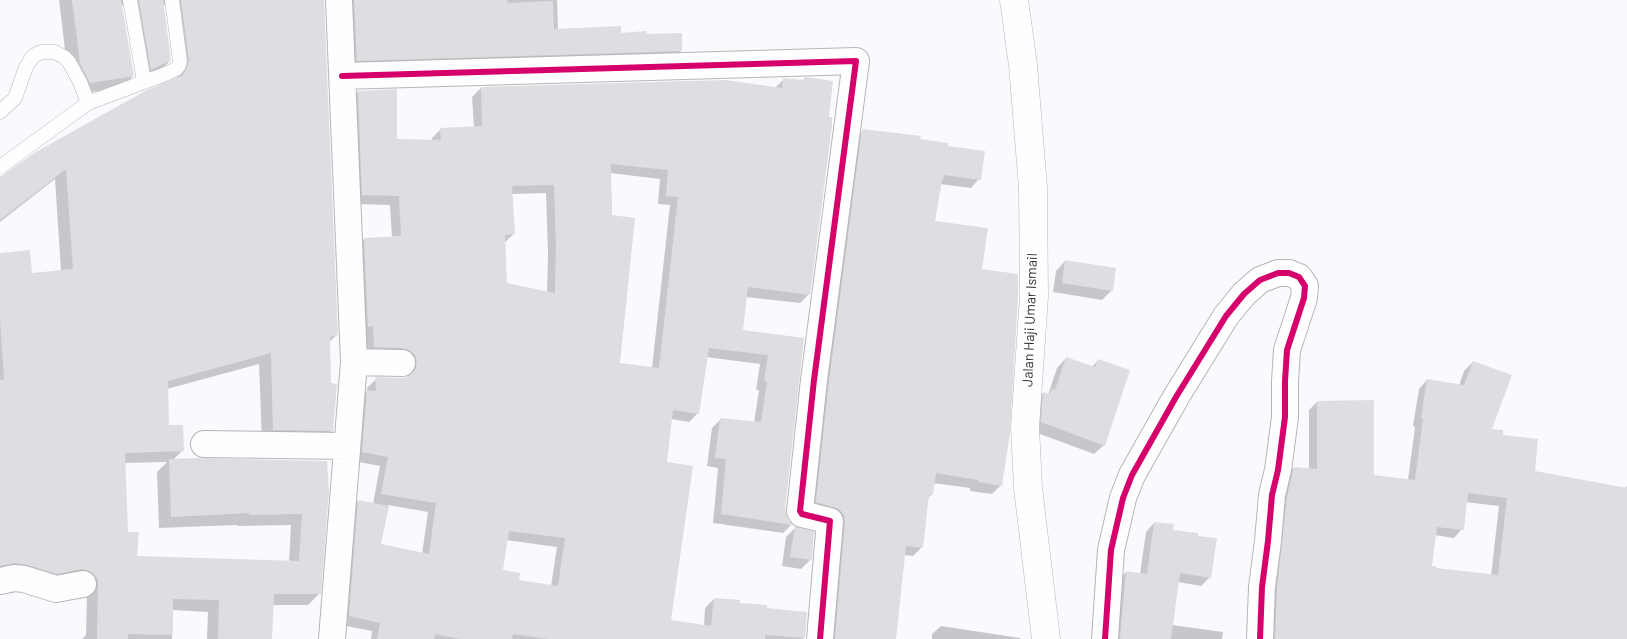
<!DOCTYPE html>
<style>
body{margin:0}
canvas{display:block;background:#f9f9fe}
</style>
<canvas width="1627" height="639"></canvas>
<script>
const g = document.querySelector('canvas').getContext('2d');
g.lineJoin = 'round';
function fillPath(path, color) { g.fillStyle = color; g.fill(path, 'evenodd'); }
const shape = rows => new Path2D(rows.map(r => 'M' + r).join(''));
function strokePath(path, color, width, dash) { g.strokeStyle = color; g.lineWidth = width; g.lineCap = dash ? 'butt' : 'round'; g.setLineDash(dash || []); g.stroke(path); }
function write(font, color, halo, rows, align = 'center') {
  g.font = font + ' Barlow,sans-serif'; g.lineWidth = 5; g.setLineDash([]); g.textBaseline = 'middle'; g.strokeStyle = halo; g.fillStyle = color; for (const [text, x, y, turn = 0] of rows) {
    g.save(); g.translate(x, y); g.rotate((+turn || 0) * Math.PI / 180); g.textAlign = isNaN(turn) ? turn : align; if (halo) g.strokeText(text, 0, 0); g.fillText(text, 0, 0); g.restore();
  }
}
fillPath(shape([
 [59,0,302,0,337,335,329,342,332,430,321,442,262,441,259,364,167,389,168,427,183,450,173,460,326,462,319,594,308,605,272,605,271,639,207,639,208,612,172,610,172,639,82,639,86,635,87,592,0,575,0,254,31,274,61,271,55,179,0,222,0,178,176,80,177,76,167,6,162,4,169,62,157,73,140,81,125,6,121,4,133,76,121,88,78,94,68,75],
 [167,462,157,472,159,528,237,525,237,526,291,525,289,562,136,557,127,533,124,463],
 [342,0,557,0,558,30,645,36,681,51,672,60,348,69],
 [784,79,802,81,804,79,809,294,800,303,746,297,741,331,803,340,784,509,786,520,791,525,783,533,713,523,718,468,707,466,712,428,721,419,754,423,759,390,756,390,760,364,706,357,698,413,689,422,671,419,666,463,669,621,704,626,705,608,714,599,766,609,804,639,371,639,372,631,341,625,350,510,358,501,373,504,380,466,354,461,358,400,367,391,367,388,376,379,407,378,409,372,366,356,356,248,364,239,392,238,390,205,354,204,349,101,358,92,396,140,432,141,432,138,440,130,474,128,472,97,481,88,775,88],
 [610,173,660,179,658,204,670,205,652,368,619,364],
 [546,193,548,254,547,293,506,284,504,243,514,234,512,194],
 [388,505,428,512,422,554,379,545],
 [506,540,557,547,551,586,517,581,502,571],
 [863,131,919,140,947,147,979,179,971,188,940,184,934,222,981,270,1001,485,992,494,970,491,970,488,933,483,931,495,927,499,922,547,913,556,904,555,889,639,828,639,837,532,808,511,854,140],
 [1065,261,1112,290,1102,300,1053,292,1056,271],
 [1066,358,1092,367,1098,360,1104,445,1094,454,1032,431,1034,402,1043,393,1048,395,1057,368],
 [1473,362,1490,430,1501,436,1533,472,1624,489,1627,486,1627,639,1267,639,1285,476,1294,468,1309,470,1309,410,1317,402,1373,476,1408,480,1415,427,1413,426,1419,389,1427,380,1459,386,1464,371],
 [1465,502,1499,506,1491,576,1435,569,1431,567,1434,535,1454,538,1462,529],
 [1154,523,1172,531,1210,577,1201,586,1178,582,1172,625,1223,632,1222,639,1113,639,1118,581,1126,572,1140,574,1146,532],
 [795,528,810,560,801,569,782,566,786,537],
 [941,626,1020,638,1020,639,932,639,932,634]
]), '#0003');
fillPath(shape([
 [72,0,121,0,134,76,90,83,80,63],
 [139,0,163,0,171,60,151,70],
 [181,0,324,0,338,335,330,337,331,383,337,384,333,431,273,430,271,353,168,381,169,425,183,425,184,451,125,453,128,532,139,532,137,556,299,561,302,514,249,515,249,513,171,517,169,459,200,458,327,461,329,491,321,594,274,594,272,639,218,639,219,600,173,599,173,635,128,634,128,639,97,639,98,580,94,574,88,570,81,569,57,574,28,565,15,563,0,566,0,380,4,379,0,319,0,253,30,250,32,273,73,269,66,169,0,220,0,177,36,152,145,91,183,75,187,67,189,60],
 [354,0,507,0,508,3,553,1,554,29,621,26,621,33,646,31,647,34,682,33,682,51,357,61],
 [806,77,833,81,829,117,832,117,832,126,810,295,748,287,743,330,804,338,785,509,788,519,793,525,721,514,726,459,715,458,720,418,761,422,767,382,764,381,768,355,709,348,699,414,673,410,667,462,693,466,671,620,711,626,714,598,740,600,740,603,767,605,767,608,807,612,805,638,765,635,765,639,548,639,513,634,512,639,461,639,435,634,434,639,377,639,380,623,349,616,358,500,389,506,381,544,429,554,436,503,381,494,388,457,362,452,367,390,376,391,375,377,402,378,409,376,415,370,417,363,415,355,409,350,402,348,374,347,373,326,368,327,364,238,401,236,399,196,362,195,358,91,397,89,397,139,441,140,440,128,482,126,481,87,725,80,782,88,783,78,804,80,804,78],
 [611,164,668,170,666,196,678,197,659,368,620,363,635,218,612,215],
 [554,185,556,244,555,293,507,283,505,235,515,234,512,186],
 [509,531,565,538,558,586,519,580,520,573,503,570],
 [862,129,921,136,920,139,948,143,948,146,985,151,981,180,944,175,943,180,942,180,935,221,988,228,982,269,1018,274,1018,296,1010,433,1002,486,978,482,978,480,936,473,933,495,929,495,923,548,906,546,896,639,835,639,845,522,844,515,839,509,816,502,829,382],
 [1065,260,1116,268,1113,291,1062,283],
 [1066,357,1095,367,1098,359,1130,370,1105,446,1041,422,1043,392,1050,394,1052,389,1055,390],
 [1473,361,1512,375,1492,429,1503,430,1503,435,1538,439,1535,471,1627,488,1627,639,1275,639,1277,588,1287,497,1294,467,1317,469,1317,401,1374,400,1374,475,1415,480,1423,418,1421,418,1427,379,1464,385],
 [1468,493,1507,498,1498,575,1436,568,1436,566,1432,566,1437,527,1464,530],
 [1154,522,1174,524,1173,530,1198,533,1198,536,1217,538,1211,578,1180,573,1171,639,1120,639,1126,571,1147,574],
 [795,526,814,532,812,560,790,557]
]), '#dedee2');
const lane = shape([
 [130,0,144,81],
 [88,103,163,75,176,69,179,65,180,61,172,0],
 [0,112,15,98,26,67,33,56,41,52,55,52,64,57,69,62,80,82,88,103,0,167]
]);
const street = shape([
 [342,76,856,61,814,380,800,511,802,514,830,521,820,639],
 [354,362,402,363],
 [204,444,347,446],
 [0,581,14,578,24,579,56,589,83,584],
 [332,639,354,362,339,0],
 [1105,639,1111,550,1123,498,1132,475,1176,397,1226,316,1244,294,1260,280,1278,273,1289,273,1299,277,1305,286,1304,298,1287,350,1285,381,1285,417,1278,470,1272,495,1268,541,1262,587,1260,639]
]);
const secondary = shape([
 [1014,0,1023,65,1033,188,1034,296,1025,427,1028,488,1046,639]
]);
strokePath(lane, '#b5b5b9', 15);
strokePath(street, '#b5b5b9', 28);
strokePath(secondary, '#b5b5b9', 29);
strokePath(lane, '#fefeff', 14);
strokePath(street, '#fefeff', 26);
strokePath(secondary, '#fefeff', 28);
strokePath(shape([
 [342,76,856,61,814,380,800,511,802,514,830,521,820,639],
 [1105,639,1111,550,1123,498,1132,475,1176,397,1226,316,1244,294,1260,280,1278,273,1289,273,1299,277,1305,286,1304,298,1287,350,1285,381,1285,417,1278,470,1272,495,1268,541,1262,587,1260,639]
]), '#d6006c', 6);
write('14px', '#333338', '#fff', [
 ["Jalan Haji Umar Ismail",1030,320,-88]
]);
</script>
